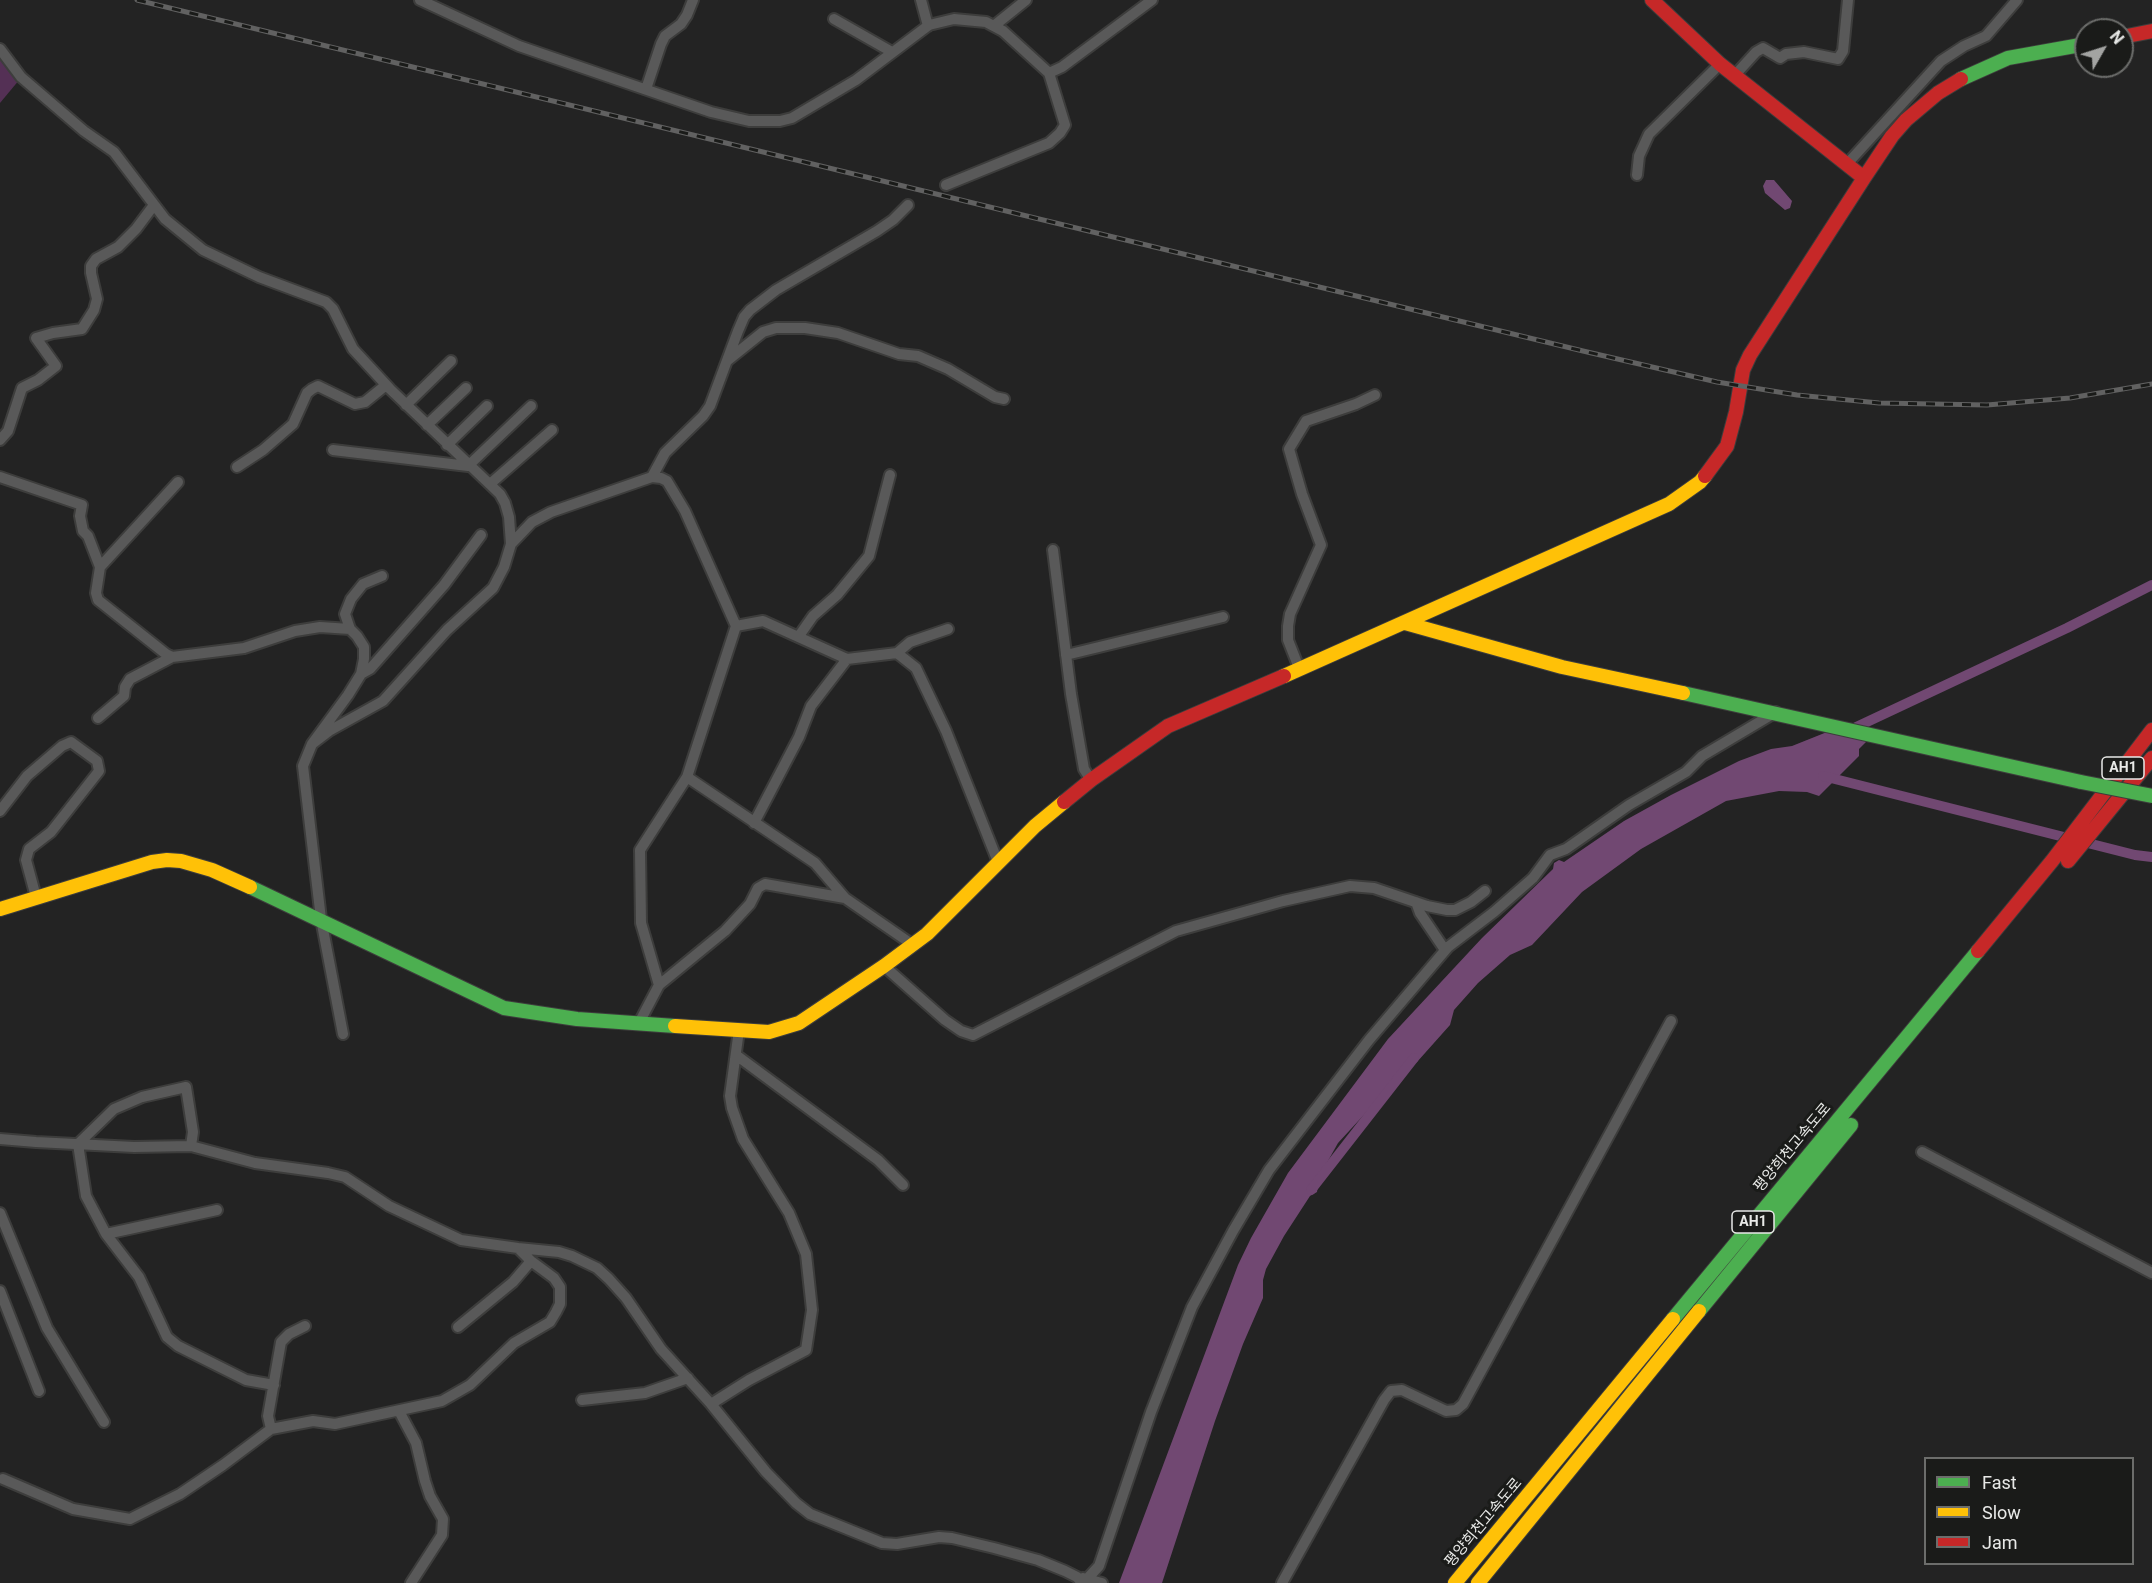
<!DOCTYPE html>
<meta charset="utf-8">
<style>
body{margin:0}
#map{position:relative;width:2152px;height:1583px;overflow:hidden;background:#232323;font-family:Roboto,sans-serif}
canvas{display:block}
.legend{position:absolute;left:1924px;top:1457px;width:210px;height:108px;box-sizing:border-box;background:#1a1b19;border:2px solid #6c6d6b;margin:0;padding:8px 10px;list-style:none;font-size:18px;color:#e8e9e7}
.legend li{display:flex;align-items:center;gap:12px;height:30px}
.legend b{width:30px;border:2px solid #6c6d6b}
.north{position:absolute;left:2074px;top:18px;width:60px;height:60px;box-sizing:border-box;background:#1a1b19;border:2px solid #6c6d6b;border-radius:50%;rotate:51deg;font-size:16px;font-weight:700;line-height:24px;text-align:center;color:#e8e9e7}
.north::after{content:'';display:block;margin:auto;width:21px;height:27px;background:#a3a4a2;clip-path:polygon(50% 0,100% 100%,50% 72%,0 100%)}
</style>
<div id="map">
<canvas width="2152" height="1583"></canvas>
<ul class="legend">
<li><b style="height:8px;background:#4caf50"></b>Fast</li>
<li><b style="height:8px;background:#ffc107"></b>Slow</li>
<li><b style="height:8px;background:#c62828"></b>Jam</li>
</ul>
<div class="north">N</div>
</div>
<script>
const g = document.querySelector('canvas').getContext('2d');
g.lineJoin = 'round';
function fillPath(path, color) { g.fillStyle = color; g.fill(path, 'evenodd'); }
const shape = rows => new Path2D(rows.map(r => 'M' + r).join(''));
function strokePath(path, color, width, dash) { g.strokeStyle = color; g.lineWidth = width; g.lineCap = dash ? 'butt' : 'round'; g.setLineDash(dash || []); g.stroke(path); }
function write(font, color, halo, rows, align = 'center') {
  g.font = font + ' Roboto,"Noto Sans KR",sans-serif'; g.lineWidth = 6; g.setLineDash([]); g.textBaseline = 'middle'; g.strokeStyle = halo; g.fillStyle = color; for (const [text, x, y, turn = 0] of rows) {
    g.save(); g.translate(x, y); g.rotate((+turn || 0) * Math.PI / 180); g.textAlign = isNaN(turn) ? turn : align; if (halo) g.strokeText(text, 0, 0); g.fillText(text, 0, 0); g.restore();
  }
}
fillPath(shape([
 [0,48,20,79,0,103]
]), '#543055');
fillPath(shape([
 [1766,180,1774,180,1792,201,1790,208,1785,210,1765,193,1763,186],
 [1827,732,1867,741,1859,749,1859,756,1819,796,1807,792,1779,791,1726,801,1641,849,1582,892,1532,945,1510,955,1478,983,1454,1010,1450,1025,1417,1062,1399,1074,1388,1085,1373,1105,1338,1143,1319,1177,1317,1192,1310,1196,1284,1236,1266,1269,1263,1280,1263,1298,1243,1344,1215,1421,1162,1583,1119,1583,1238,1265,1251,1238,1288,1173,1388,1039,1482,938,1553,869,1554,863,1559,860,1564,862,1624,821,1671,795,1739,761,1771,749,1792,746]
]), '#714872');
strokePath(shape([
 [1852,729,2067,628,2152,585],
 [1823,776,2135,855,2152,857],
 [1311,1190,1414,1058]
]), '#714872', 10);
const street = shape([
 [420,0,519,46,711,112,749,121,780,121,792,118,856,80,929,25,954,19,986,22,1003,31,1049,73,1065,125,1060,133,1049,143,946,185],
 [921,0,928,26],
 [834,19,892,52],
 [995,25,1026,0],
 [0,49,21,77,84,131,114,152,165,219,203,250,259,277,326,302,333,309,353,349,390,389,500,494,505,503,509,517,511,544],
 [1049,73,1062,67,1152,0],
 [1736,74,1756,52,1763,48,1780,58,1786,54,1804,52,1838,59,1843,51,1848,0],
 [646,89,661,44,665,36,681,24,687,15,693,0],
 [1847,164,1941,61,1964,46,1986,36,2017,0],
 [1637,175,1639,156,1649,134,1720,64],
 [728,360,763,332,776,328,805,328,838,333,899,354,918,356,948,369,995,397,1004,399],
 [406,405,451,361],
 [427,425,466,388],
 [0,440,8,431,22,388,38,380,56,366,36,338,53,333,82,329,94,310,97,299,91,273,91,266,96,259,118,247,136,229,154,205],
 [447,445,487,406],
 [333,450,468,466,531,406],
 [237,467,263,450,293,424,307,393,312,389,318,386,355,404,365,402,386,385],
 [0,477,82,505,80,516,83,531,88,536,100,567],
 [652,477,665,453,703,416,710,406,738,331,744,317,750,310,776,290,877,231,893,220,908,205],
 [178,482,100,567,96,593,98,600,166,654,172,657,244,648,295,631,320,627,350,629,357,636,364,647,364,659,361,674,348,695,312,744,303,766,321,919,343,1034],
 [490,484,552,430],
 [1053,550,1071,694,1084,769,1091,780],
 [736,626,763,621,847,659,897,653,910,642,948,629],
 [350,629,345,614,351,599,363,584,382,576],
 [799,636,813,616,837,595,869,556,890,475],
 [897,653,916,668,946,731,998,862],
 [1066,655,1223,617],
 [1299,668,1288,640,1288,626,1290,614,1321,545,1302,494,1289,449,1306,421,1356,404,1375,395],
 [361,674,370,669,444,585,481,535],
 [98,718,124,696,125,687,130,679,172,657],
 [312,744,329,731,383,701,447,630,493,588,504,567,511,544,532,522,551,512,652,477,661,478,667,481,685,511,736,626,687,777,640,850,641,923,659,985,639,1023],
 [687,777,815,863,845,898,913,945],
 [0,811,27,776,62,746,71,742,97,761,99,771,51,832,29,849,26,860,36,897],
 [754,823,799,737,811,706,847,659],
 [1416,902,1420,913,1445,950],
 [884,966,945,1020,961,1031,973,1035,1176,931,1283,901,1350,886,1374,888,1427,906,1447,910,1455,910,1471,902,1485,891],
 [659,985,725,931,750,904,758,888,765,884,845,898],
 [736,1055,878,1160,903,1185],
 [0,1139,36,1142,134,1147,191,1146,255,1163,328,1173,345,1177,389,1206,461,1240,518,1248,559,1252,572,1256,597,1268,609,1279,626,1298,661,1349,711,1404,766,1472,796,1503,810,1514,882,1543,897,1544,939,1537,952,1538,994,1548,1038,1560,1065,1571,1077,1577,1082,1583],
 [191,1146,193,1132,186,1087,142,1097,114,1109,78,1144,86,1196,106,1234,139,1277,167,1337,178,1346,246,1380,274,1385],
 [1922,1152,2152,1273],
 [0,1213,47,1328,104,1422],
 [106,1234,217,1210],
 [0,1291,39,1391],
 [458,1327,513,1282,531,1261],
 [582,1400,645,1393,688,1378],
 [711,1404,749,1380,806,1350,812,1310,806,1254,789,1213,743,1139,732,1108,730,1096,739,1030],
 [399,1411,416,1443,425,1481,430,1496,443,1519,442,1535,411,1583],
 [271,1429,268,1416,281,1342,289,1334,305,1326],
 [3,1479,73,1509,130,1519,180,1494,223,1465,271,1429,313,1421,335,1424,442,1401,470,1385,514,1343,550,1322,556,1312,560,1304,560,1287,554,1278,531,1261,518,1248],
 [1083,1578,1102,1583],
 [1087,1579,1099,1566,1151,1412,1192,1307,1233,1231,1269,1170,1369,1040,1448,947,1494,912,1533,878,1550,855,1566,849,1629,805,1686,772,1702,756,1776,712],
 [1282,1583,1384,1400,1391,1391,1402,1390,1446,1411,1456,1410,1463,1404,1671,1021]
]);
const fast = shape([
 [1961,79,2008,58,2086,44],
 [1683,693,2081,782],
 [250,887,504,1008,577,1019,675,1026],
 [1699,1311,1851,1125],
 [1673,1319,1978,951]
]);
const slow = shape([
 [1405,623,1562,667,1683,693],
 [1284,676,1669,504,1700,482,1705,476],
 [0,909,152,862,167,860,181,861,212,870,250,887],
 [675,1026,769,1032,799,1023,884,966,927,934,1035,826,1064,802],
 [1455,1583,1673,1319],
 [1478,1583,1699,1311]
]);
const jam = shape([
 [1652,0,1720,64,1864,178],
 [2122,37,2152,31],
 [1705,476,1727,446,1736,412,1743,370,1750,355,1864,178,1892,136,1906,120,1938,93,1961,79],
 [1064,802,1091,780,1168,726,1284,676],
 [2068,861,2152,758],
 [1978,951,2052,861,2152,730]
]);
strokePath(street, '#3d3d3c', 14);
strokePath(fast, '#3d3d3c', 16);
strokePath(slow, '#3d3d3c', 16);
strokePath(jam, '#3d3d3c', 16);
strokePath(street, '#595959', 10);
strokePath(fast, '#4caf50', 14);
strokePath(slow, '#ffc107', 14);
strokePath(jam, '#c62828', 14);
const rail = shape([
 [137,0,1583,351,1717,382,1797,395,1879,403,1987,405,2070,398,2152,384]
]);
strokePath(rail, '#616161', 5);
strokePath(rail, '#1a1b19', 3, [9]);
const fastBridge = shape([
 [2081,782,2152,796]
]);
strokePath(fastBridge, '#3d3d3c', 16, []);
strokePath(fastBridge, '#4caf50', 14);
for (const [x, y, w] of [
 [2123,768,42],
 [1753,1222,42]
]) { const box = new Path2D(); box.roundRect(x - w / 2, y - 11, w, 22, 4.5); g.fillStyle = '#1a1b19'; g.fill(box); strokePath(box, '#e8e9e7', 1.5); }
write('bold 14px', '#e8e9e7', null, [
 ["AH1",2123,768],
 ["AH1",1753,1222]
]);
write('15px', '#e8e9e7', '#1a1b19', [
 ["평양희천고속도로",1793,1148,-50],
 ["평양희천고속도로",1484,1523,-50]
]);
</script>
